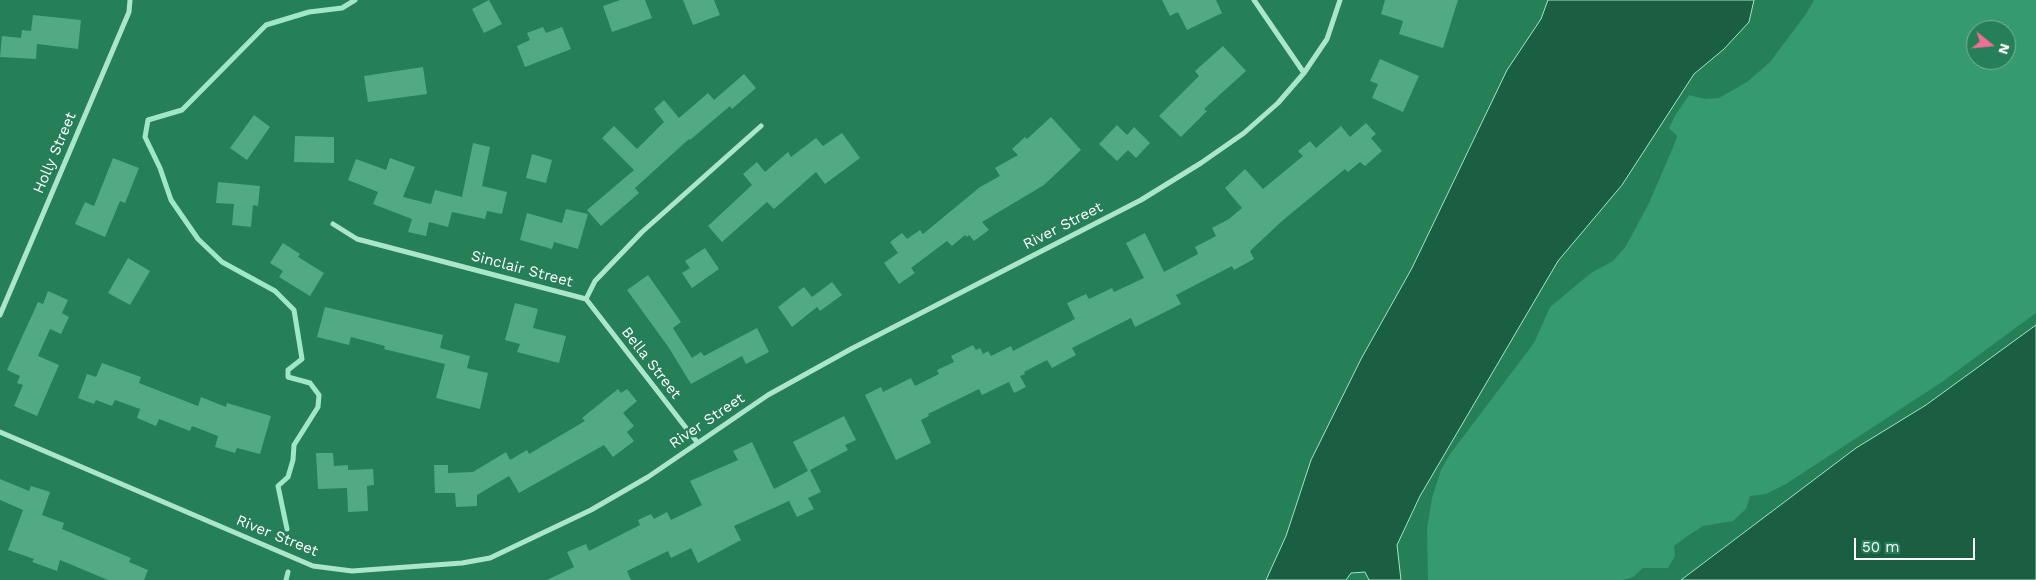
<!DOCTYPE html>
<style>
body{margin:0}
#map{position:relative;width:2036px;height:580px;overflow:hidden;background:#257f57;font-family:"Work Sans",sans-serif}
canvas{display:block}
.north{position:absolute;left:1966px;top:20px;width:50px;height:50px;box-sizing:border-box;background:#257f57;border:1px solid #7cb29a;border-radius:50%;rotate:107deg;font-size:14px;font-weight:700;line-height:20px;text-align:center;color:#fff}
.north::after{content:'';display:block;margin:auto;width:18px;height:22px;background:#ef6f95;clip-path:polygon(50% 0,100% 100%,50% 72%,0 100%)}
.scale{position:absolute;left:1854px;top:538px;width:121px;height:22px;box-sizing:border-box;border:2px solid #fff;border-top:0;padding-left:6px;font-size:15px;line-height:18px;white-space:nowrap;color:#fff;-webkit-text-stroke:4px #257f57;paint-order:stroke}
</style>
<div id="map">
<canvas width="2036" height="580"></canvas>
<div class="north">N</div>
<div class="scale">50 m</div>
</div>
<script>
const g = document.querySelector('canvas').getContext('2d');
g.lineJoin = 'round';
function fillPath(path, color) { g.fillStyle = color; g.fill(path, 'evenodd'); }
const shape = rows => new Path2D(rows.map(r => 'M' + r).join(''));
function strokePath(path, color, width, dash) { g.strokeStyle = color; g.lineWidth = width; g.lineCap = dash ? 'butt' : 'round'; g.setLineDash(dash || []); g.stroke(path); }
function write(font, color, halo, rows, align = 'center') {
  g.font = font + ' "Work Sans",sans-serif'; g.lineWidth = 5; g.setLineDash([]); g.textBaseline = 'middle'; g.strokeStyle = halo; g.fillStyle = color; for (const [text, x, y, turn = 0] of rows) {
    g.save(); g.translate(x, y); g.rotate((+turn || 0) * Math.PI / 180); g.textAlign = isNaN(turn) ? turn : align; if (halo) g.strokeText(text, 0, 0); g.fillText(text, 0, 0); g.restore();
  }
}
fillPath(shape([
 [1814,0,2036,0,2036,313,1942,382,1786,484,1766,494,1750,496,1746,509,1733,521,1703,526,1689,535,1674,546,1675,556,1668,568,1643,568,1633,577,1623,580,1428,580,1427,528,1432,498,1441,470,1450,454,1534,343,1550,307,1591,273,1613,261,1626,246,1649,203,1674,145,1677,136,1669,128,1676,114,1689,95,1705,99,1719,98,1747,82,1770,62,1806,14],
 [1976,30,2006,30,2006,60,1976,60]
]), '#359a6d');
const water = shape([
 [1548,0,1754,0,1749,22,1724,49,1694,74,1622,185,1558,261,1420,496,1397,545,1401,580,1369,580,1365,572,1351,573,1346,580,1266,580,1286,536,1311,460,1361,359,1412,268,1507,70,1541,19,1548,0],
 [2036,325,2036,580,1681,580,1856,448,1926,405,2036,325]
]);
fillPath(water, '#1a5f41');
strokePath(water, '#9fe7c5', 1);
strokePath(shape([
 [287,529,278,486,288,477,293,460,294,445,318,407,319,395,310,383,288,377,288,370,302,359,294,310,275,291,222,262,198,239,171,200,160,168,145,137,148,120,182,110,266,25,309,12,342,8,355,0],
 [286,580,288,572]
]), '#9fe7c5', 5);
fillPath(shape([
 [489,0,502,24,484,33,472,9],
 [620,0,645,0,652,18,612,32,603,6],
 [683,0,714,0,720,15,693,25],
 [1162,0,1216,0,1222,13,1187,30,1178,12,1170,16],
 [1385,0,1458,0,1443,48,1399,34,1403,21,1381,14],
 [33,15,81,20,78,49,37,44,36,59,0,57,2,36,21,38,22,30,31,31],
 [543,27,546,33,562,27,571,49,525,67,517,46,530,40,527,33],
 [1223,46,1246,71,1204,109,1207,111,1181,137,1159,116,1199,76,1195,71],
 [1380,59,1419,76,1403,112,1372,98,1378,84,1370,81],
 [423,67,427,94,368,102,364,76],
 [744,74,756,88,732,109,730,106,690,140,689,139,635,188,639,193,601,226,587,210,634,170,602,138,614,126,637,149,664,122,654,109,664,100,679,118,708,93,714,100],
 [254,115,270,127,247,160,230,148],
 [1051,117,1081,150,1044,185,982,222,989,230,974,241,969,235,967,237,965,235,952,246,947,241,911,268,915,273,899,284,884,263,898,253,890,242,902,233,907,239,920,230,923,234,980,187,1000,176,995,168,1018,155,1012,149,1025,137,1027,139],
 [1366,123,1376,134,1371,138,1382,151,1365,166,1360,162,1348,172,1345,169,1282,221,1250,251,1254,259,1234,270,1232,266,1176,295,1181,304,1135,327,1131,318,1072,348,1076,355,1052,368,1047,360,1024,372,1025,374,1020,376,1026,387,1014,393,1009,382,982,395,979,389,928,414,929,416,921,420,931,443,896,460,865,395,881,387,883,392,911,378,915,386,939,374,937,370,954,362,951,356,973,345,976,350,980,348,983,354,988,351,991,356,1011,346,1013,351,1075,319,1067,303,1086,294,1089,299,1112,288,1114,292,1144,278,1126,243,1145,233,1164,272,1198,254,1195,247,1216,236,1212,228,1229,219,1242,208,1225,188,1245,169,1263,189,1303,156,1298,151,1310,141,1316,148,1341,126,1350,137],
 [1117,125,1127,135,1134,127,1150,143,1136,158,1128,150,1117,161,1099,144],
 [842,133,860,158,825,184,816,172,774,209,767,202,722,242,708,226,752,185,743,174,757,162,765,172,788,152,791,157,816,138,823,146],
 [295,136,334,137,334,163,294,162],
 [473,143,490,147,482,186,507,192,502,214,487,211,485,219,452,212,448,227,429,222,426,236,408,232,412,219,373,204,378,192,348,180,356,159,386,170,390,158,415,167,403,197,431,204,435,190,462,197],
 [532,154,552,160,546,183,526,178],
 [113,158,139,168,125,203,120,201,105,237,75,224,85,202,94,206],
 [218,182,260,186,258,206,253,205,251,227,232,225,234,204,216,203],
 [566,209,588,214,578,249,554,242,552,249,520,240,527,213,562,223],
 [283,243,300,254,298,257,324,273,310,296,279,277,283,271,270,263],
 [705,248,719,269,692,288,682,273,690,268,685,261],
 [128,258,150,271,130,305,108,293],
 [648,275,681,322,673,328,692,358,701,352,704,356,757,328,769,352,746,364,742,356,691,384,669,348,627,290],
 [832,282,842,295,820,311,817,307,792,327,778,307,804,287,812,297],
 [48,291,68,300,62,313,69,317,61,334,50,329,38,356,59,365,37,416,14,406,23,385,17,383,20,376,7,370,38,302,43,304],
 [515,303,538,309,533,328,566,336,559,363,517,352,520,344,505,340],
 [325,307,443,335,440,348,470,356,467,368,488,373,480,409,436,398,445,364,384,349,385,346,351,337,349,345,317,337],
 [102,363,141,377,139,383,198,406,201,397,226,407,227,403,271,416,260,454,237,448,235,453,215,447,218,436,192,426,190,431,159,419,156,426,137,418,140,409,115,400,112,406,96,400,94,404,78,398,87,374,96,377],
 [618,389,621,393,627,389,637,401,623,413,634,426,627,432,634,441,613,457,604,445,519,493,509,476,477,495,477,506,456,507,455,493,435,493,434,465,448,465,448,473,473,472,506,452,510,460,527,450,529,454,585,421,582,418],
 [844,416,856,440,845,445,848,450,810,470,821,492,808,498,814,509,797,517,789,501,734,526,741,540,698,563,691,548,671,558,668,551,627,571,631,580,547,580,574,567,567,552,586,544,589,551,640,525,638,520,651,514,654,519,667,512,671,520,702,505,690,481,738,460,733,451,752,442,774,489,808,471,793,442],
 [316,453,333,453,334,466,348,465,348,470,373,469,374,485,367,486,368,511,348,512,347,488,318,489],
 [0,479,29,491,31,486,50,492,42,515,64,523,62,529,131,558,129,562,148,570,144,580,108,580,60,560,57,571,32,562,34,559,8,550,23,510,0,500]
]), '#51aa82');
strokePath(shape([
 [1254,0,1304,73],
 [333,224,357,239,586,299],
 [586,299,595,281,642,232,761,126],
 [586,299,697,442],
 [0,315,129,12,130,0],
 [0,432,313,566,352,571,462,563,490,558,591,510,648,477,768,395,851,349,1141,200,1201,163,1244,133,1278,103,1304,73,1327,39,1340,0]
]), '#abe6cb', 5);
write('15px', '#fff', '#257f57', [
 ["Holly Street",55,153,-67],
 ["River Street",1063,226,-27],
 ["Sinclair Street",522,269,15],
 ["Bella Street",651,363,52],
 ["River Street",707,421,-34],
 ["River Street",277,536,22]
]);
</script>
